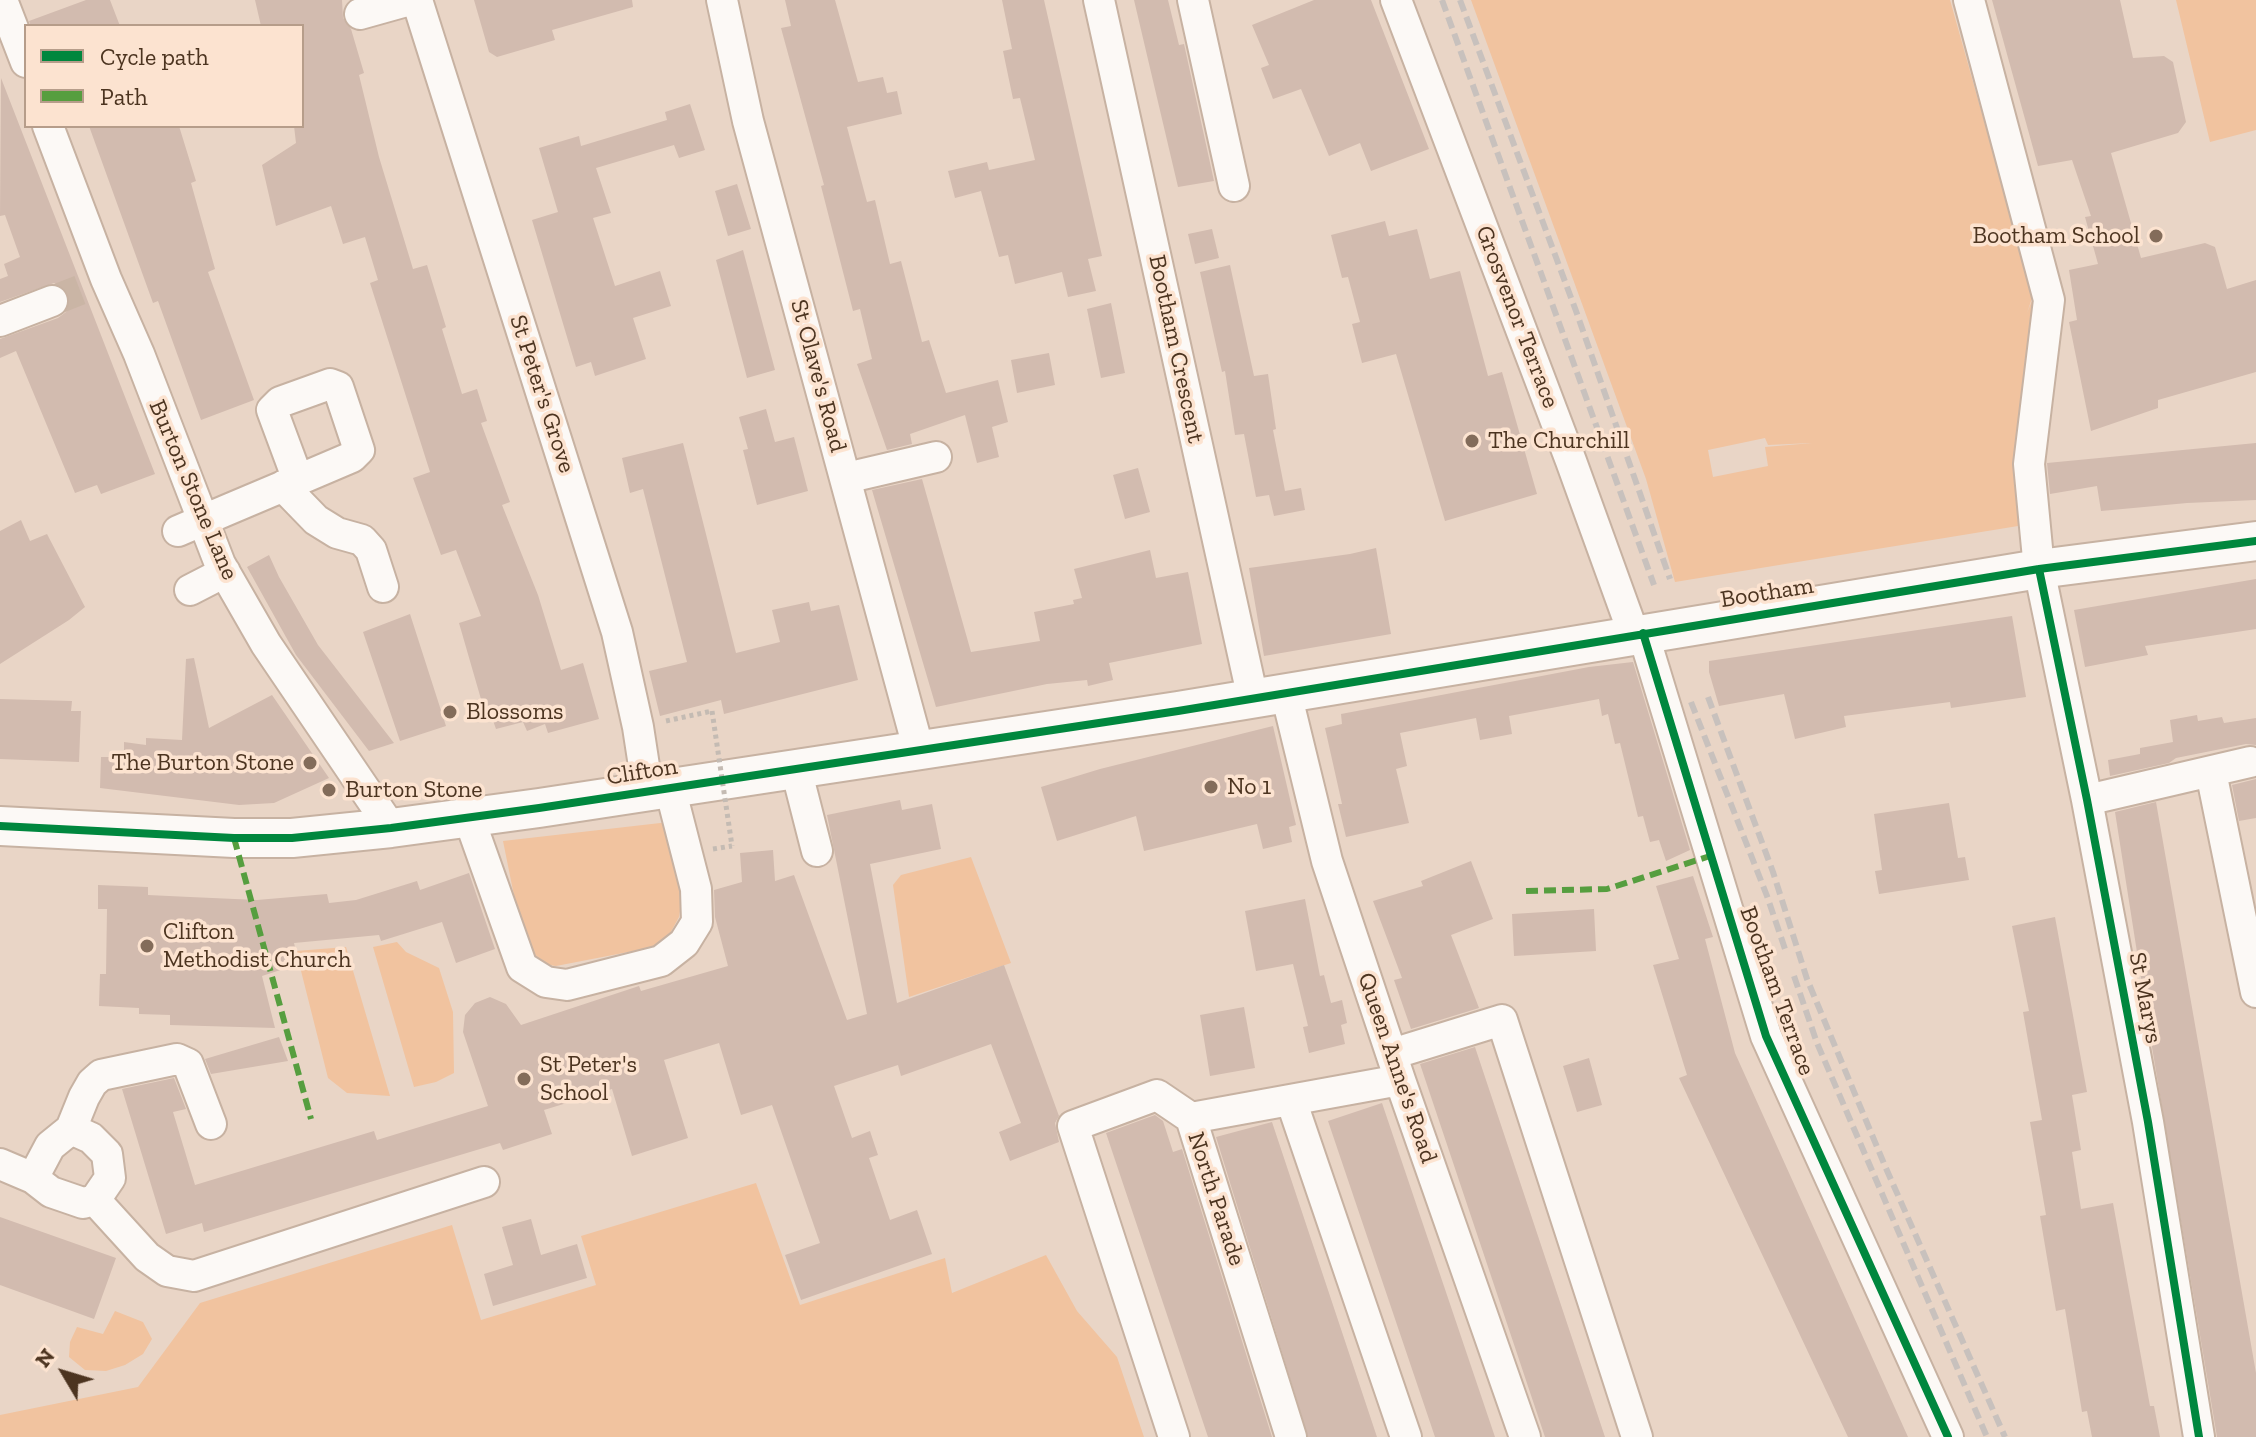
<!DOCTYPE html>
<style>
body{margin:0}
#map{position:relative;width:2256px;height:1437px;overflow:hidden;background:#e9d5c6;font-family:"Zilla Slab",serif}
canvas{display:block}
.legend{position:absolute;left:24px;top:24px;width:280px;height:104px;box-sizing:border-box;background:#fce3d0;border:2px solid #b69d8a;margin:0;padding:10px 14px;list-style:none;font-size:24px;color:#4c3420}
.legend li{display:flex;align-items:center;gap:16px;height:40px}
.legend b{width:40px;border:2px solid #b69d8a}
.north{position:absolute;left:24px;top:1333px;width:80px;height:80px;-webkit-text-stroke:6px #fce3d0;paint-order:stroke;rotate:308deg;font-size:22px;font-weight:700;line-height:32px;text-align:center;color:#4c3420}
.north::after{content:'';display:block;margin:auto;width:28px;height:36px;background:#4c3420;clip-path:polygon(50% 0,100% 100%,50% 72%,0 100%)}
</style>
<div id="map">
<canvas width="2256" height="1437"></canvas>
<ul class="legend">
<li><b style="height:10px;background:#00873e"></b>Cycle path</li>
<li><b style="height:10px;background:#569e3f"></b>Path</li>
</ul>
<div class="north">N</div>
</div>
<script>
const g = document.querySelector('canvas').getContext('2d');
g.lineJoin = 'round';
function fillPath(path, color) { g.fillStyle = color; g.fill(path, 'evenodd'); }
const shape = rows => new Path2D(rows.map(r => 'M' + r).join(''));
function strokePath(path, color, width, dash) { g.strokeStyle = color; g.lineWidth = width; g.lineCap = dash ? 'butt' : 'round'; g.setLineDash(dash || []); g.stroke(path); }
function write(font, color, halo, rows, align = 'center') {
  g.font = font + ' "Zilla Slab",serif'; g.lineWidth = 7; g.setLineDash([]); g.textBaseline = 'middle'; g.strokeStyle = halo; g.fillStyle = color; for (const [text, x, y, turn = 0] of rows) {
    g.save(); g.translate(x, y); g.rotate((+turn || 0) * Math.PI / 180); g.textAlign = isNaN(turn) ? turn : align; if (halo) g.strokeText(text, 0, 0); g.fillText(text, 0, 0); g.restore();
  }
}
fillPath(shape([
 [1471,0,1950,0,2033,295,2027,313,2035,293,2018,526,1675,582,1646,479],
 [1765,438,1768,445,1812,443,1765,447,1768,466,1713,477,1708,450],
 [2176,0,2256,0,2256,130,2210,142],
 [669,822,682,900,679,917,667,939,654,947,556,966,548,965,530,951,522,935,503,841],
 [971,857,1011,963,909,997,893,885,901,875],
 [397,942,406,952,439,968,453,1012,454,1073,436,1082,414,1087,373,947],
 [346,947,390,1096,347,1093,328,1078,296,951],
 [756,1183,800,1305,945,1258,952,1293,1046,1255,1077,1311,1117,1357,1144,1437,0,1437,0,1415,138,1387,200,1303,452,1225,481,1320,596,1285,581,1236],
 [115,1311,143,1322,152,1339,143,1354,125,1365,106,1371,85,1370,69,1357,70,1342,77,1327,103,1334]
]), '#f1c39f');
fillPath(shape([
 [86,0,110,0,120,26,31,26,29,21],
 [255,0,342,0,343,18,351,29,364,73,359,75,379,157,413,269,427,265,446,327,442,329,462,394,477,389,487,421,481,423,510,502,502,505,538,595,561,670,583,663,599,719,548,733,545,724,527,731,523,722,496,729,490,712,485,713,459,623,481,616,456,550,441,555,413,478,430,472,370,283,378,280,365,237,343,244,331,206,276,226,262,165,296,143,294,126,302,126,302,26,261,26],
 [474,0,632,0,633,7,552,30,555,40,497,57,489,52],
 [785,0,835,0,858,82,883,77,887,93,897,91,902,114,847,127,867,202,875,200,890,264,901,261,922,342,929,340,946,393,998,380,1008,422,992,427,999,457,977,463,965,415,910,434,912,444,887,450,857,364,872,359,860,309,853,311,821,186,824,185,781,28,791,26],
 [1002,0,1044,0,1102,256,1088,259,1096,291,1068,297,1062,272,1015,284,1008,255,999,257,981,191,955,198,948,171,987,162,989,170,1035,160,1020,98,1013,99,1003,51,1012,49],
 [1134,0,1168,0,1179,45,1184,44,1214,181,1178,187],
 [1314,0,1371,0,1429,149,1371,171,1360,143,1329,156,1301,89,1273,99,1261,68,1269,65,1252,25],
 [1992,0,2120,0,2133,58,2164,56,2173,62,2186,122,2178,133,2111,153,2141,258,2205,243,2215,247,2227,289,2256,280,2256,372,2158,400,2158,408,2091,431,2069,322,2077,320,2069,270,2098,264,2085,217,2091,216,2072,160,2038,166],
 [1,78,155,474,101,494,97,485,75,493,16,351,0,358,0,339,58,318,66,312,70,303,69,295,64,288,54,283,0,302,0,279,8,276,4,264,20,257,5,215,0,216],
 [690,104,705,150,679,158,674,145,596,168,611,213,593,218,615,286,660,271,671,306,633,318,646,359,595,376,591,362,576,367,532,220,558,212,539,148,579,136,581,146,667,120,665,112],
 [89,126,179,126,196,181,191,183,215,269,208,272,254,400,201,420,158,301,153,303],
 [737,184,751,229,728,236,715,191],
 [1385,221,1389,236,1417,229,1430,279,1460,271,1488,376,1502,372,1537,494,1445,521,1396,354,1362,363,1352,324,1360,322,1348,277,1342,278,1331,235],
 [1212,229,1219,258,1195,264,1188,234],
 [743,250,775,370,747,378,716,260],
 [1230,265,1254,376,1268,374,1276,429,1273,430,1285,491,1301,488,1305,510,1274,516,1269,495,1256,497,1244,434,1235,435,1225,371,1222,372,1200,272],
 [1111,303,1125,373,1101,378,1087,309],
 [1049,353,1055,385,1017,393,1011,360],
 [766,409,775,442,794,437,808,491,757,505,743,450,748,449,739,417],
 [683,443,736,653,780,642,772,610,809,602,811,611,839,605,858,680,724,714,721,700,660,716,649,671,687,662,643,489,630,493,622,458],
 [2256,443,2256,500,2187,503,2101,511,2097,486,2050,494,2047,463],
 [1138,468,1150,512,1125,519,1113,475],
 [922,479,971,652,1040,641,1034,612,1074,604,1073,600,1082,598,1074,569,1150,550,1156,578,1188,572,1202,644,1109,663,1113,680,1088,686,1087,680,1047,684,936,707,872,490],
 [21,520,30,541,47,534,85,607,69,620,0,664,0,531],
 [1376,548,1391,634,1264,656,1249,568,1350,554],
 [269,555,279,577,318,645,394,743,369,751,296,655,247,567],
 [2256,579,2256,629,2145,646,2148,655,2085,667,2074,610],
 [410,614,446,726,400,741,363,632],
 [2012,616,2026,697,1951,708,1950,702,1844,716,1846,727,1795,739,1784,694,1719,706,1709,672,1709,661],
 [194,658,209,728,272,695,329,778,274,803,239,805,100,788,101,757,124,757,124,742,146,745,146,738,182,740,186,659],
 [1633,662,1690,850,1666,861,1659,840,1650,842,1643,816,1638,817,1620,743,1615,744,1608,714,1602,716,1599,699,1509,716,1512,734,1480,740,1476,718,1400,733,1407,766,1396,769,1409,823,1346,837,1338,804,1342,804,1325,728,1342,724,1341,714,1589,667],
 [0,699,72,701,71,711,81,711,79,762,0,759],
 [2197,715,2198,721,2222,717,2224,723,2256,718,2256,745,2246,744,2176,758,2169,763,2110,776,2108,760,2140,754,2140,748,2173,742,2170,720],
 [1273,726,1296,825,1289,827,1292,842,1263,849,1257,824,1144,851,1136,816,1057,841,1041,787,1100,769],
 [2256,779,2256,818,2239,821,2232,785],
 [900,800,902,810,932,804,941,849,870,864,897,1003,1004,965,1059,1116,1055,1123,1059,1142,1010,1161,999,1132,1021,1123,991,1044,901,1076,898,1065,834,1086,852,1138,870,1131,878,1155,869,1158,890,1220,917,1210,932,1254,801,1300,785,1255,820,1243,772,1105,741,1115,719,1043,664,1060,688,1138,632,1156,612,1089,544,1110,552,1134,503,1150,500,1143,204,1232,202,1223,166,1234,122,1089,174,1078,186,1109,173,1112,195,1185,374,1131,377,1140,488,1106,463,1032,465,1015,475,1003,490,997,506,1004,521,1025,639,986,641,991,728,966,715,917,714,890,742,882,740,853,773,850,775,881,794,875,847,1020,867,1014,827,815],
 [2156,802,2256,1373,2256,1437,2217,1437,2150,1035,2115,812],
 [1949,803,1958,858,1965,857,1969,880,1879,894,1875,871,1882,870,1874,814],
 [1471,861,1493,919,1451,935,1479,1008,1411,1029,1394,980,1402,978,1373,901,1423,886,1421,881],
 [469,873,495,949,456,963,442,922,381,941,379,935,294,943,299,964,262,976,275,1028,170,1025,170,1015,139,1014,139,1008,99,1006,100,974,106,974,107,909,98,909,98,885,148,887,148,895,190,897,257,900,327,894,329,903,356,900,417,881,420,890],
 [1693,876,1713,937,1705,939,1735,1053,1908,1437,1848,1437,1679,1078,1687,1075,1653,965,1679,959,1656,886],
 [1305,899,1320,976,1324,975,1331,1003,1342,1000,1347,1023,1341,1025,1345,1044,1309,1053,1303,1027,1308,1026,1293,964,1256,971,1245,911],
 [1594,909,1596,951,1514,956,1512,914],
 [2055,917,2087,1092,2072,1095,2081,1150,2072,1152,2081,1209,2113,1203,2150,1406,2154,1406,2160,1437,2092,1437,2087,1411,2082,1412,2065,1309,2056,1311,2040,1216,2046,1215,2030,1122,2042,1120,2023,1012,2029,1011,2012,926],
 [1244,1007,1255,1068,1210,1076,1200,1015],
 [279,1037,288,1061,211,1074,205,1059],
 [1475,1047,1605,1437,1545,1437,1420,1064],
 [1589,1058,1602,1105,1577,1112,1563,1066],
 [1382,1103,1495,1437,1435,1437,1328,1121],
 [1155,1115,1163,1121,1173,1152,1182,1149,1272,1437,1208,1437,1106,1133],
 [1272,1122,1377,1437,1308,1437,1216,1137],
 [0,1217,116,1258,94,1319,0,1285],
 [531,1219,541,1255,577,1244,587,1278,493,1306,484,1274,513,1265,502,1227]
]), '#d2bbaf');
strokePath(shape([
 [52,301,85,288]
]), '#cab5a5', 30, [30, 15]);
const minor = shape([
 [2,0,26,62],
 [417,0,617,632,638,727,648,792],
 [722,0,748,121,919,751],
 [1099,0,1253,699],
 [1193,0,1234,186],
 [1396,0,1571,461,1634,635],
 [1969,0,2049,300,2029,464,2039,569,2087,800,2148,1122,2199,1437],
 [360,14,410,0],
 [48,126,106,279,139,354,220,564,266,644,391,828],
 [0,321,52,301],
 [846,478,936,457],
 [283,486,316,520,337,533,362,540,371,550,383,587],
 [178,531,227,510,298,480,352,457,359,450,338,387,330,384,280,402,272,410,298,480],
 [190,590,225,572],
 [1643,633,1766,1036,1948,1437],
 [1286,693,1327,861,1400,1080,1525,1437],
 [796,769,817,851],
 [2211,772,2256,992],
 [2087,800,2250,762],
 [469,818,522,967,546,982,567,985,661,961,684,943,697,922,696,889,670,788],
 [1392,1054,1502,1020,1637,1437],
 [1291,1100,1406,1437],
 [71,1129,84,1097,92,1083,101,1075,177,1059,188,1064,211,1124],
 [0,1164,33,1178,51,1192,83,1203,95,1200,147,1257,167,1271,194,1276,484,1182],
 [33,1178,50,1146,71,1129,91,1138,107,1154,110,1178,95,1200],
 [1174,1437,1073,1126,1157,1095,1191,1118],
 [1291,1437,1191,1118,1400,1080]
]);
const major = shape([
 [0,826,234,838,292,838,391,828,539,808,1178,711,2039,569,2256,541]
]);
strokePath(minor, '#c7b2a2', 34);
strokePath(major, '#c7b2a2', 42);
strokePath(shape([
 [666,721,712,711],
 [713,849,732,846]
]), '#c4bbb3', 5, [4, 4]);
strokePath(minor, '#fcf9f6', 30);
strokePath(major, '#fcf9f6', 38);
strokePath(shape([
 [1442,0,1654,585],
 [1460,0,1576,311,1670,579],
 [1708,697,1773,872,1807,979,1885,1166,2005,1437],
 [1691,702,1767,896,1785,949],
 [1794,976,1817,1043,1987,1437]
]), '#c8c1bd', 6, [12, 6]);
strokePath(shape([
 [712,711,732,846]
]), '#c4bbb3', 5, [4, 4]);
strokePath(shape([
 [234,838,311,1119],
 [1526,891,1607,889,1710,856]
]), '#569e3f', 6, [12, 6]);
strokePath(shape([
 [2039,569,2087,800,2148,1122,2199,1437],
 [1643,633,1766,1036,1948,1437],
 [0,826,234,838,292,838,391,828,539,808,1178,711,2039,569,2256,541]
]), '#00873e', 8);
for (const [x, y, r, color] of [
 [2156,236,8,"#836c5a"],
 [1472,441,8,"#836c5a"],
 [450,712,8,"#836c5a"],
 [310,763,8,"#836c5a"],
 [1211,787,8,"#836c5a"],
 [329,790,8,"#836c5a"],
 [147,946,8,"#836c5a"],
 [524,1079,8,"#836c5a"]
]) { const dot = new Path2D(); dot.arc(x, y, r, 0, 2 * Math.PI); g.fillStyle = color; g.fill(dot); strokePath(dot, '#fce3d0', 3); }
write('24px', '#4c3420', '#fce3d0', [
 ["Bootham School",2140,236,"right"],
 ["The Churchill",1488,441],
 ["Blossoms",466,712],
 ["The Burton Stone",294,763,"right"],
 ["No 1",1227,787],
 ["Burton Stone",345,790],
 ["Clifton",163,932],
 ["Methodist Church",163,960],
 ["St Peter's",540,1065],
 ["School",540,1093]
], 'left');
write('24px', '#4c3420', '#fce3d0', [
 ["Grosvenor Terrace",1517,317,69],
 ["Bootham Crescent",1176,349,78],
 ["St Olave's Road",818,376,75],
 ["St Peter's Grove",542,394,72],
 ["Burton Stone Lane",193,490,67],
 ["Bootham",1767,593,-9],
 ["Clifton",642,772,-9],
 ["Bootham Terrace",1777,991,70],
 ["St Marys",2145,998,79],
 ["Queen Anne's Road",1397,1068,71],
 ["North Parade",1216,1199,72]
]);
</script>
